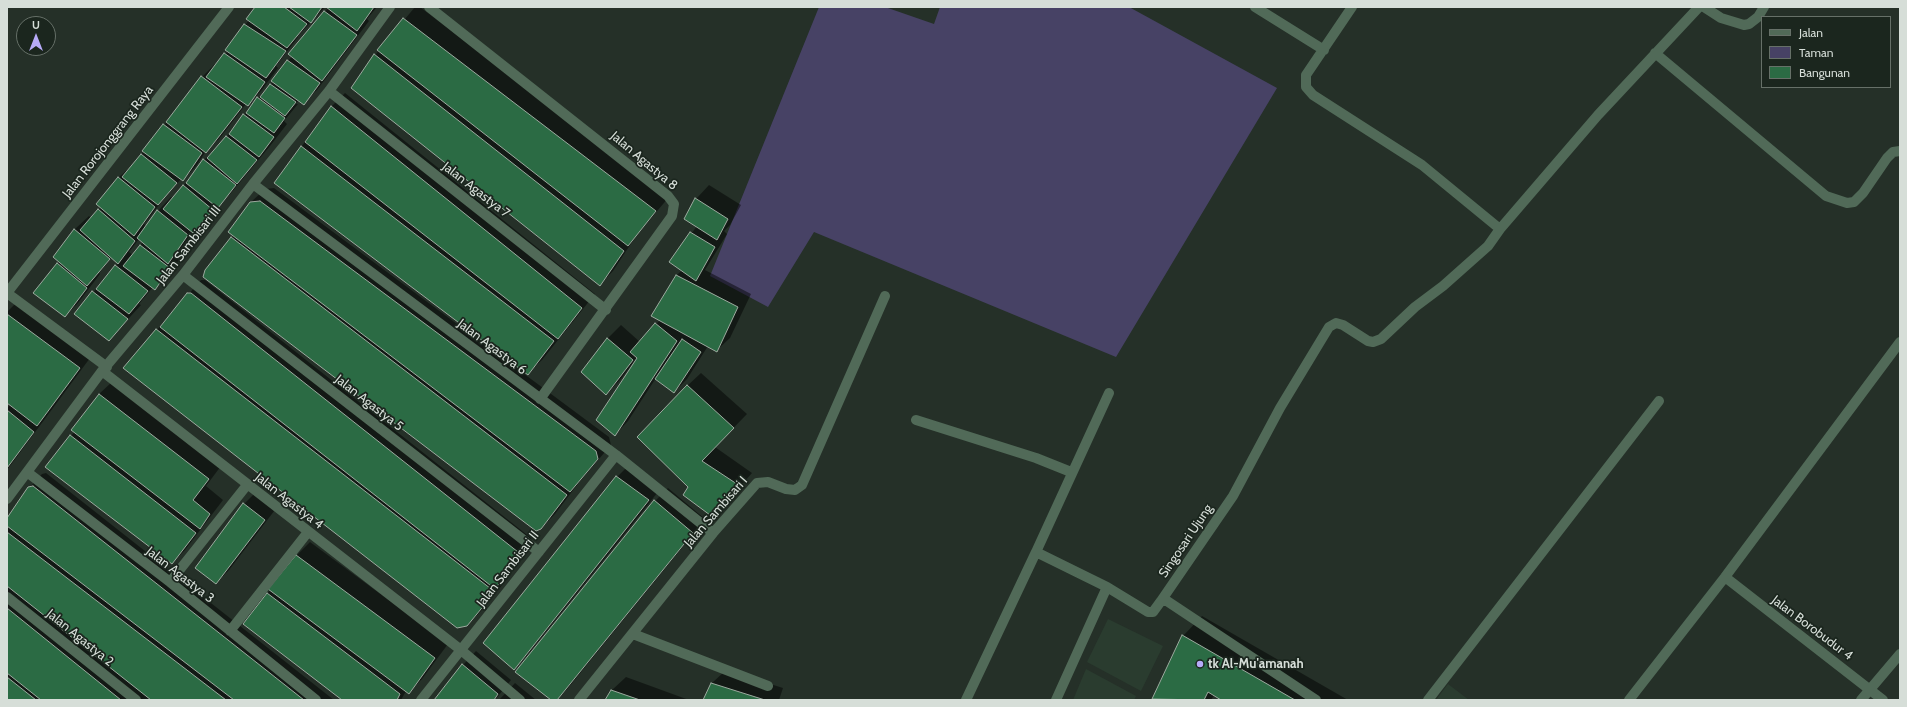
<!DOCTYPE html>
<style>
body{margin:0}
#map{position:relative;width:1907px;height:707px;overflow:hidden;background:#253028;font-family:Cabin,sans-serif}
canvas{display:block}
.frame{position:absolute;inset:0;border:8px solid #d6ded8;pointer-events:none}
.legend{position:absolute;left:1761px;top:16px;width:130px;height:72px;box-sizing:border-box;background:#1b261e;border:1px solid #667068;margin:0;padding:5px 7px;list-style:none;font-size:12px;color:#d6ded8}
.legend li{display:flex;align-items:center;gap:8px;height:20px}
.legend b{width:20px;border:1px solid #667068}
.north{position:absolute;left:16px;top:16px;width:40px;height:40px;box-sizing:border-box;background:#1b261e;border:1px solid #667068;border-radius:50%;rotate:0deg;font-size:11px;font-weight:700;line-height:16px;text-align:center;color:#d6ded8}
.north::after{content:'';display:block;margin:auto;width:14px;height:18px;background:#b7abf8;clip-path:polygon(50% 0,100% 100%,50% 72%,0 100%)}
</style>
<div id="map">
<canvas width="1907" height="707"></canvas>
<div class="frame"></div>
<ul class="legend">
<li><b style="height:5px;background:#516a58"></b>Jalan</li>
<li><b style="height:11px;background:#474265"></b>Taman</li>
<li><b style="height:11px;background:#2b6b44"></b>Bangunan</li>
</ul>
<div class="north">U</div>
</div>
<script>
const g = document.querySelector('canvas').getContext('2d');
g.lineJoin = 'round';
function fillPath(path, color) { g.fillStyle = color; g.fill(path, 'evenodd'); }
const shape = rows => new Path2D(rows.map(r => 'M' + r).join(''));
function strokePath(path, color, width, dash) { g.strokeStyle = color; g.lineWidth = width; g.lineCap = dash ? 'butt' : 'round'; g.setLineDash(dash || []); g.stroke(path); }
function write(font, color, halo, rows, align = 'center') {
  g.font = font + ' Cabin,sans-serif'; g.lineWidth = 3.5; g.setLineDash([]); g.textBaseline = 'middle'; g.strokeStyle = halo; g.fillStyle = color; for (const [text, x, y, turn = 0] of rows) {
    g.save(); g.translate(x, y); g.rotate((+turn || 0) * Math.PI / 180); g.textAlign = isNaN(turn) ? turn : align; if (halo) g.strokeText(text, 0, 0); g.fillText(text, 0, 0); g.restore();
  }
}
fillPath(shape([
 [1108,619,1163,646,1141,691,1087,662],
 [1086,669,1136,696,1134,700,1073,700],
 [1448,684,1469,700,1436,700]
]), '#2a3c2f');
fillPath(shape([
 [819,7,885,7,934,24,940,7,1129,7,1277,88,1116,357,814,232,768,307,710,276]
]), '#474265');
fillPath(shape([
 [256,7,325,7,297,37,298,37,276,66,278,68,261,91,248,105,246,104,219,139,206,151,196,166,183,180,181,179,166,196,144,224,146,226,158,211,171,197,173,199,204,160,232,131,258,98,273,82,292,56,290,54,328,8,326,7,377,7,367,19,369,21,317,90,303,103,299,100,296,104,298,104,284,121,287,124,270,146,231,193,196,228,179,251,183,254,168,276,155,289,153,287,139,304,141,305,109,340,75,314,118,263,112,257,99,273,100,274,78,303,65,316,35,292,60,261,54,257,75,229,89,216,91,218,101,207,98,204,119,177,133,165,144,151,202,77,215,64,216,64,228,51,226,50,249,20],
 [139,239,143,242,133,255,129,252],
 [415,7,420,7,669,197,636,236,613,271,600,284,352,88,379,50],
 [345,93,595,294,542,360,528,373,275,182,331,107],
 [709,185,741,205,730,225,724,231,727,234,705,270,751,294,730,338,716,351,708,346,687,379,674,392,656,378,628,421,615,435,637,360,636,359,620,380,606,394,582,372,608,338,621,325,640,342,660,320,677,275,682,270,670,262,697,226,685,219,696,199],
 [274,188,609,437,611,445,580,481,555,514,541,528,206,271,234,235,251,202,265,189],
 [201,280,205,280,531,538,533,542,506,577,508,578,481,611,467,625,157,330],
 [19,300,93,354,7,470,7,408,10,405,7,402,7,312],
 [701,373,747,414,715,447,752,473,714,516,689,487,687,386],
 [113,381,221,466,206,486,223,500,185,550,172,563,46,467,75,431,99,394],
 [631,463,662,487,527,655,514,668,485,642,617,477],
 [46,473,334,700,7,700,7,519,29,488,42,474],
 [668,488,705,519,568,688,556,700,553,700,655,501],
 [258,490,278,506,229,570,216,583,196,568,244,504],
 [310,542,448,644,422,679,409,692,406,691,401,700,344,700,267,594,296,556],
 [1202,616,1348,700,1223,700,1214,695,1211,700,1156,700,1153,698,1183,636],
 [476,651,511,680,495,700,435,700,463,665],
 [726,670,783,688,779,700,705,700,712,683],
 [626,677,689,700,606,700,612,690],
 [515,683,536,700,499,700]
]), '#0007');
const building = shape([
 [255,7,284,7,307,24,287,48,246,19,255,7],
 [289,7,322,7,311,23,289,7],
 [326,7,374,7,357,31,326,7],
 [324,11,357,35,322,81,288,54,324,11],
 [403,18,656,211,628,246,377,50,403,18],
 [244,24,286,51,266,78,225,50,244,24],
 [224,53,265,82,248,106,206,77,224,53],
 [374,54,624,251,600,286,351,88,374,54],
 [287,60,320,83,304,105,271,81,287,60],
 [201,76,242,107,206,153,166,122,201,76],
 [270,84,296,102,285,116,260,97,270,84],
 [257,97,285,118,274,133,246,113,257,97],
 [331,106,582,308,558,339,305,142,331,106],
 [243,114,274,137,259,157,229,134,243,114],
 [163,124,202,153,183,181,142,151,163,124],
 [226,136,257,160,237,184,207,158,226,136],
 [301,146,554,341,528,375,274,183,301,146],
 [141,154,177,183,158,205,122,177,141,154],
 [203,159,236,185,218,208,186,183,203,159],
 [118,177,155,207,134,236,96,204,118,177],
 [183,185,213,210,193,233,163,209,183,185],
 [695,198,728,219,717,240,684,219,695,198],
 [260,201,596,451,598,459,570,492,228,232,250,202,260,201],
 [98,209,135,241,118,264,80,230,98,209],
 [157,210,188,235,168,264,137,238,157,210],
 [74,229,110,259,87,286,53,257,74,229],
 [690,232,715,247,696,281,669,262,690,232],
 [231,237,567,495,541,529,536,531,203,277,205,270,231,237],
 [140,245,170,268,155,290,123,266,140,245],
 [57,263,87,288,65,317,33,293,57,263],
 [115,265,148,291,129,314,96,289,115,265],
 [676,275,738,307,717,352,651,316,676,275],
 [92,291,128,319,109,341,74,314,92,291],
 [187,293,191,293,518,552,520,556,495,589,160,327,187,293],
 [7,314,80,368,37,426,7,403,7,314],
 [655,323,677,341,615,436,596,420,637,358,630,352,655,323],
 [156,329,495,592,467,626,457,628,123,368,156,329],
 [607,338,633,360,606,395,581,372,607,338],
 [682,339,701,352,674,393,655,379,682,339],
 [687,385,734,428,702,461,740,486,714,518,683,495,688,487,637,437,687,385],
 [99,394,209,479,193,500,210,514,200,529,71,430,99,394],
 [7,410,34,432,7,468,7,410],
 [70,435,196,533,172,564,45,467,70,435],
 [616,476,649,500,514,670,483,643,616,476],
 [33,486,304,700,234,700,7,526,7,518,28,487,33,486],
 [654,500,693,533,557,700,551,700,515,672,654,500],
 [243,503,265,520,216,584,195,568,243,503],
 [7,532,226,700,151,700,7,586,7,532],
 [296,555,435,658,409,694,268,589,296,555],
 [267,593,400,694,397,700,342,700,243,624,267,593],
 [7,608,121,700,41,700,7,673,7,608],
 [1182,635,1295,700,1221,700,1208,692,1204,700,1152,699,1182,635],
 [462,664,498,694,494,700,434,700,462,664],
 [7,677,36,700,7,700,7,677],
 [711,683,765,700,703,700,711,683],
 [611,690,640,700,605,700,611,690]
]);
fillPath(building, '#2b6b44');
strokePath(building, '#9caa9f', 1);
strokePath(shape([
 [429,7,668,196,674,204,672,216,540,399],
 [1255,7,1324,50],
 [1352,7,1306,75,1306,87,1313,95,1422,165,1500,229],
 [1704,7,1721,18,1744,25,1749,24,1758,17,1764,7],
 [1655,53,1826,196,1847,203,1854,202,1863,193,1887,158,1893,152,1900,151],
 [329,91,606,310],
 [253,184,616,455,713,533],
 [183,275,539,552],
 [7,293,229,7],
 [7,293,107,367],
 [102,371,461,650,520,700],
 [1109,393,1036,552,1107,587,1148,612,1153,612,1161,601,1167,601,1316,700],
 [916,420,1036,458,1071,472],
 [27,472,170,582,316,700],
 [7,499,102,371,183,275,253,184,329,91,390,7],
 [1725,577,1883,700],
 [170,582,247,485],
 [7,597,136,700],
 [1161,601,1233,496,1280,408,1329,327,1336,323,1343,325,1368,341,1373,342,1381,339,1415,307,1443,286,1488,246,1500,229,1598,115,1699,7],
 [230,631,308,532],
 [633,634,768,686],
 [421,700,616,455],
 [579,700,713,533,757,483,768,482,786,489,795,490,802,485,885,296],
 [966,700,1036,552],
 [1056,700,1107,587],
 [1428,700,1659,401],
 [1629,700,1725,577,1900,342],
 [1861,700,1900,654]
]), '#516a58', 10);
for (const [x, y, r, color] of [
 [1200,664,4,"#b7abf8"]
]) { const dot = new Path2D(); dot.arc(x, y, r, 0, 2 * Math.PI); g.fillStyle = color; g.fill(dot); strokePath(dot, '#1b261e', 1.5); }
write('13px', '#d6ded8', '#1b261e', [
 ["Jalan Rorojonggrang Raya",108,142,-52],
 ["Jalan Agastya 8",644,161,40],
 ["Jalan Agastya 7",476,190,38],
 ["Jalan Sambisari III",189,245,-52],
 ["Jalan Agastya 6",492,347,37],
 ["Jalan Agastya 5",369,403,38],
 ["Jalan Agastya 4",289,501,38],
 ["Jalan Sambisari I",716,512,-49],
 ["Singosari Ujung",1186,541,-56],
 ["Jalan Sambisari II",508,569,-52],
 ["Jalan Agastya 3",180,575,38],
 ["Jalan Borobudur 4",1812,628,37],
 ["Jalan Agastya 2",80,638,39]
]);
write('bold 13px', '#d6ded8', '#1b261e', [
 ["tk Al-Mu'amanah",1208,664]
], 'left');
</script>
